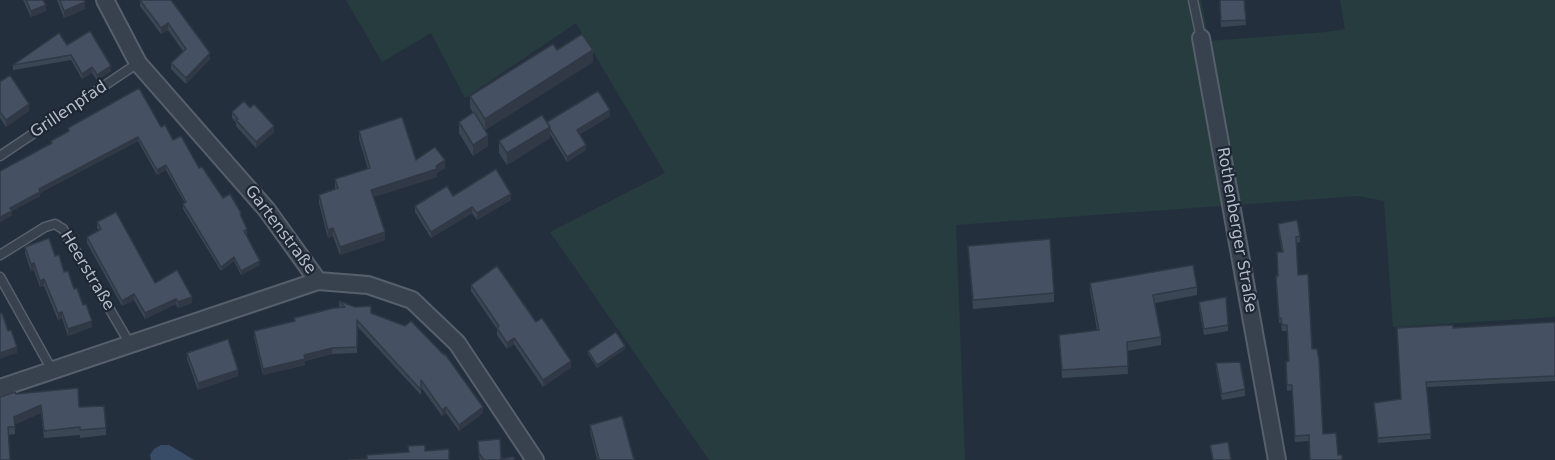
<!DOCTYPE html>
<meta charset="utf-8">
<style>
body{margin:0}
canvas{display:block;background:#242f3e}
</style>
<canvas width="1555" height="460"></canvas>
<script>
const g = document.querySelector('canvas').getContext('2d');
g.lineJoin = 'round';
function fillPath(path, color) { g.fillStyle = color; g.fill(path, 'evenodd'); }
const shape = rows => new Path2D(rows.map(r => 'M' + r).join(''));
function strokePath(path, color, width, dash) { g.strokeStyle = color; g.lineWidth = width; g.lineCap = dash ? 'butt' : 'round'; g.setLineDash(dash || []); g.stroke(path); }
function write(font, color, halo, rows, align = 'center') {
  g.font = font + ' "DejaVu Sans",sans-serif'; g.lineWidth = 4.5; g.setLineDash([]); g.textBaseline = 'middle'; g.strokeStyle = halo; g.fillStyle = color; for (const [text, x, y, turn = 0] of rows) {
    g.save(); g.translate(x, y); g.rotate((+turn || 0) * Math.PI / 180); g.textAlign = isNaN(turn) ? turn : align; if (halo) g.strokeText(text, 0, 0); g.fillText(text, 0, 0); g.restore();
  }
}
fillPath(shape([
 [346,0,1201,0,1209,41,1327,32,1345,29,1340,0,1555,0,1555,317,1393,327,1384,201,1359,196,956,225,965,460,709,460,550,232,665,173,576,23,465,98,431,33,382,62]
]), '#263c3f');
fillPath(shape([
 [161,445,169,445,194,460,151,460,150,455,154,449]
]), '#394c67');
const lane = shape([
 [1193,0,1201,38],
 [0,156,138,63],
 [0,255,45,227,55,224,63,229,130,344],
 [0,277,52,370]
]);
const street = shape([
 [105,0,138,63,267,210,318,281],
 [1201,38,1277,460],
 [0,388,318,281,368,285,412,300,457,343,535,460]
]);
strokePath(lane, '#565f6c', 11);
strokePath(street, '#565f6c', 20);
strokePath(lane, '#38414e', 8);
strokePath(street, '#38414e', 16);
fillPath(shape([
 [23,0,43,0,46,11,31,17],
 [57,0,84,0,85,9,64,18],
 [140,0,210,59,186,84,171,69,171,63,183,51,168,30,161,34,140,6],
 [1220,0,1244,0,1246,25,1221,27],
 [67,45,111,71,97,80,92,73,82,79,71,60,13,70,13,65],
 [557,50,593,62,485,130,488,146,473,156,459,133,459,122,473,113,470,107,470,96],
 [0,82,29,111,6,127,0,118],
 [250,108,274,132,256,148,236,126,236,123,232,118,232,112],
 [610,116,580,134,586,150,567,162,550,134,550,138,507,165,499,153,499,141,547,122],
 [161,127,199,168,223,198,241,217,247,233,246,234,260,265,241,275,234,261,221,271,183,209,183,204,185,203,166,170,157,175,138,141,40,193,40,196,12,211,12,215,0,222,0,171,51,144,51,141,68,132,68,128],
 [359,131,416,160,445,168,437,173,437,177,373,197,385,240,340,255,333,236,328,238,319,203,319,195,335,189,335,179,368,169,359,139],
 [511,200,477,220,472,213,431,238,415,212,415,206],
 [97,222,155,283,192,303,178,308,176,304,145,319,134,300,122,306,87,243,87,237,99,231,97,228],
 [1278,224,1300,236,1300,242,1296,243,1298,275,1312,349,1323,434,1342,460,1309,441,1295,442,1292,390,1287,391,1286,362,1288,361,1287,331,1282,331,1281,323,1279,323,1276,282,1282,252,1278,229],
 [968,246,1054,293,1054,302,973,309],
 [25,247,55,256,83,305,92,327,68,336,62,318,58,320,44,286,40,287,34,270,31,271,25,253],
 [1090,283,1197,287,1197,295,1155,303,1161,337,1161,345,1127,351,1128,374,1062,378,1059,335,1097,330,1090,291],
 [471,285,536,322,571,367,543,387,514,344,507,349,497,335,497,329,471,291],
 [339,301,371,313,483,413,459,431,446,413,442,416,421,387,421,395,357,326,357,353,332,354,305,361,305,365,263,375,254,337,254,331,294,321,294,318,339,308],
 [1199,302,1228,325,1228,331,1204,335,1199,308],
 [1555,322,1555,381,1426,387,1431,439,1378,443,1374,407,1401,399,1453,328],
 [625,349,597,368,588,354,588,351],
 [187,353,238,376,198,390,187,359],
 [1216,363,1245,389,1245,396,1222,400,1216,369],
 [16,394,79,407,106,428,106,435,80,438,80,435,44,438,41,413,15,424,15,434,8,435,0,460],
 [590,425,634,460,597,459,590,431],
 [478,441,501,459,514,460,480,460,479,458]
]), '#3b4654');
fillPath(shape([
 [85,2,85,9,64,18,64,11],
 [46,5,46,11,31,17,31,11],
 [168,23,168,30,161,34,161,28],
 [593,50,593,62,485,130,485,119],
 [210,53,210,59,186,84,186,78],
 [111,66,111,71,97,80,97,75],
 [92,67,92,73,82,79,82,74],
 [29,104,29,111,6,127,6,120],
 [610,110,610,116,577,135,577,130],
 [274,126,274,132,256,148,256,142],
 [550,127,550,138,507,165,507,153],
 [488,135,488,146,473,156,473,145],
 [138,137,138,141,40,193,40,196,12,211,12,215,0,222,0,217,10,208,39,189],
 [586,145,586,150,567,162,567,157],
 [445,160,445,168,437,173,437,177,371,198,371,190,436,166],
 [166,165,166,170,157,175,157,170],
 [511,194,511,200,477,220,477,213],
 [472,207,472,213,431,238,431,232],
 [333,228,333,236,328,238,328,230],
 [385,232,385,240,340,255,340,247],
 [234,257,234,261,221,271,221,267],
 [260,261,260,265,241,275,241,271],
 [34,263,34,270,31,271,31,264],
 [44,279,44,286,40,287,40,281],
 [134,294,134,300,122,306,122,301],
 [192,297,192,303,178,308,178,302],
 [176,299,176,304,145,319,145,313],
 [62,312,62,318,58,320,58,313],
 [92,321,92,327,68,336,68,329],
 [514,338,514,344,507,349,507,343],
 [625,346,625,349,597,368,597,365],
 [17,347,17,353,0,359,0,353],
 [332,348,332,354,305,361,305,365,263,375,263,369,304,355],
 [571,361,571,367,543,387,543,380],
 [238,370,238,376,198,390,198,383],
 [41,405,41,413,14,425,14,417],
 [446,407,446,413,442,416,442,410],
 [483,407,483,413,459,431,459,425]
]), '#303945');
const building = shape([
 [26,0,43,0,46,5,31,11,26,0],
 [60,0,84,0,85,2,64,11,60,0],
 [140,0,171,0,210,53,186,78,171,63,186,49,168,23,161,28,140,0],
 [1220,0,1244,0,1246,20,1221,21,1220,0],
 [90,31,111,66,97,75,92,67,82,74,71,55,13,65,59,33,67,45,90,31],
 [582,34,593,50,485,119,470,96,553,44,557,50,582,34],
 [10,75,29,104,6,120,0,112,0,82,10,75],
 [139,88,161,127,165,125,173,140,181,136,199,168,202,167,223,198,230,194,241,213,240,214,247,229,244,231,260,261,241,271,234,257,221,267,183,204,186,202,166,165,157,170,138,137,39,189,40,192,10,208,12,211,0,217,0,171,52,143,51,141,69,131,68,128,139,88],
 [598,91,610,110,577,130,586,145,567,157,550,129,550,127,547,122,598,91],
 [244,101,250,108,254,104,274,126,256,142,236,120,238,119,232,112,244,101],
 [474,112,488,135,473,145,459,122,474,112],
 [542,115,550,127,507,153,499,141,542,115],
 [402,117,416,160,435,147,445,160,436,166,437,169,371,190,385,232,340,247,333,228,328,230,319,195,338,188,335,179,370,168,359,131,402,117],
 [496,169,511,194,477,213,472,207,431,232,415,206,447,186,453,196,496,169],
 [116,212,155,283,177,270,192,297,178,302,176,299,145,313,134,294,122,301,87,237,101,229,97,222,116,212],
 [1297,220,1300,236,1296,237,1298,275,1308,274,1312,349,1317,349,1319,360,1323,434,1336,433,1338,455,1342,455,1342,460,1310,460,1309,435,1295,436,1292,385,1287,385,1286,362,1289,361,1287,325,1282,325,1281,318,1279,318,1276,276,1278,276,1277,252,1283,252,1278,224,1297,220],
 [49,238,55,256,59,255,64,272,68,271,74,289,77,288,83,305,86,304,92,321,68,329,62,312,58,313,44,279,40,281,34,263,31,264,25,247,49,238],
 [1050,239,1054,293,973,300,968,246,1050,239],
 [1193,265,1197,287,1153,295,1161,337,1127,342,1128,366,1062,370,1059,335,1099,330,1090,283,1193,265],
 [497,266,536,322,542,318,571,361,543,380,514,338,507,343,497,328,499,326,471,285,497,266],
 [1226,297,1228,325,1204,329,1199,302,1226,297],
 [339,301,355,307,371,306,371,313,405,326,411,321,444,355,445,354,483,407,459,425,446,407,442,410,421,380,421,390,357,320,357,347,332,348,304,355,305,359,263,369,254,331,295,321,294,318,334,308,345,307,339,301],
 [2,313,8,331,11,330,17,347,0,353,0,314,2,313],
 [1555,322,1555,376,1426,382,1431,434,1378,438,1374,403,1401,399,1397,328,1453,325,1453,328,1555,322],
 [616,332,625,346,597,365,588,351,616,332],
 [228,339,238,370,198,383,187,353,228,339],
 [1240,362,1245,389,1222,394,1216,363,1240,362],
 [78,388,79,407,104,406,106,428,80,430,80,427,44,431,41,405,14,417,15,427,8,427,10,460,0,460,0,397,15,392,16,394,78,388],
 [622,416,634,460,596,460,599,459,590,425,622,416],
 [500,439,501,459,514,457,514,460,484,460,479,453,478,441,500,439],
 [1228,442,1231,460,1213,460,1210,445,1228,442],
 [425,445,425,451,449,449,449,460,349,460,367,459,367,455,409,452,408,446,425,445]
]);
fillPath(building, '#455162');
strokePath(building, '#303945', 1.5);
write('16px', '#b4bcc9', '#1d2633', [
 ["Grillenpfad",69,110,-34],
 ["Gartenstraße",280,230,53],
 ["Rothenberger Straße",1236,230,80],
 ["Heerstraße",87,271,59]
]);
</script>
